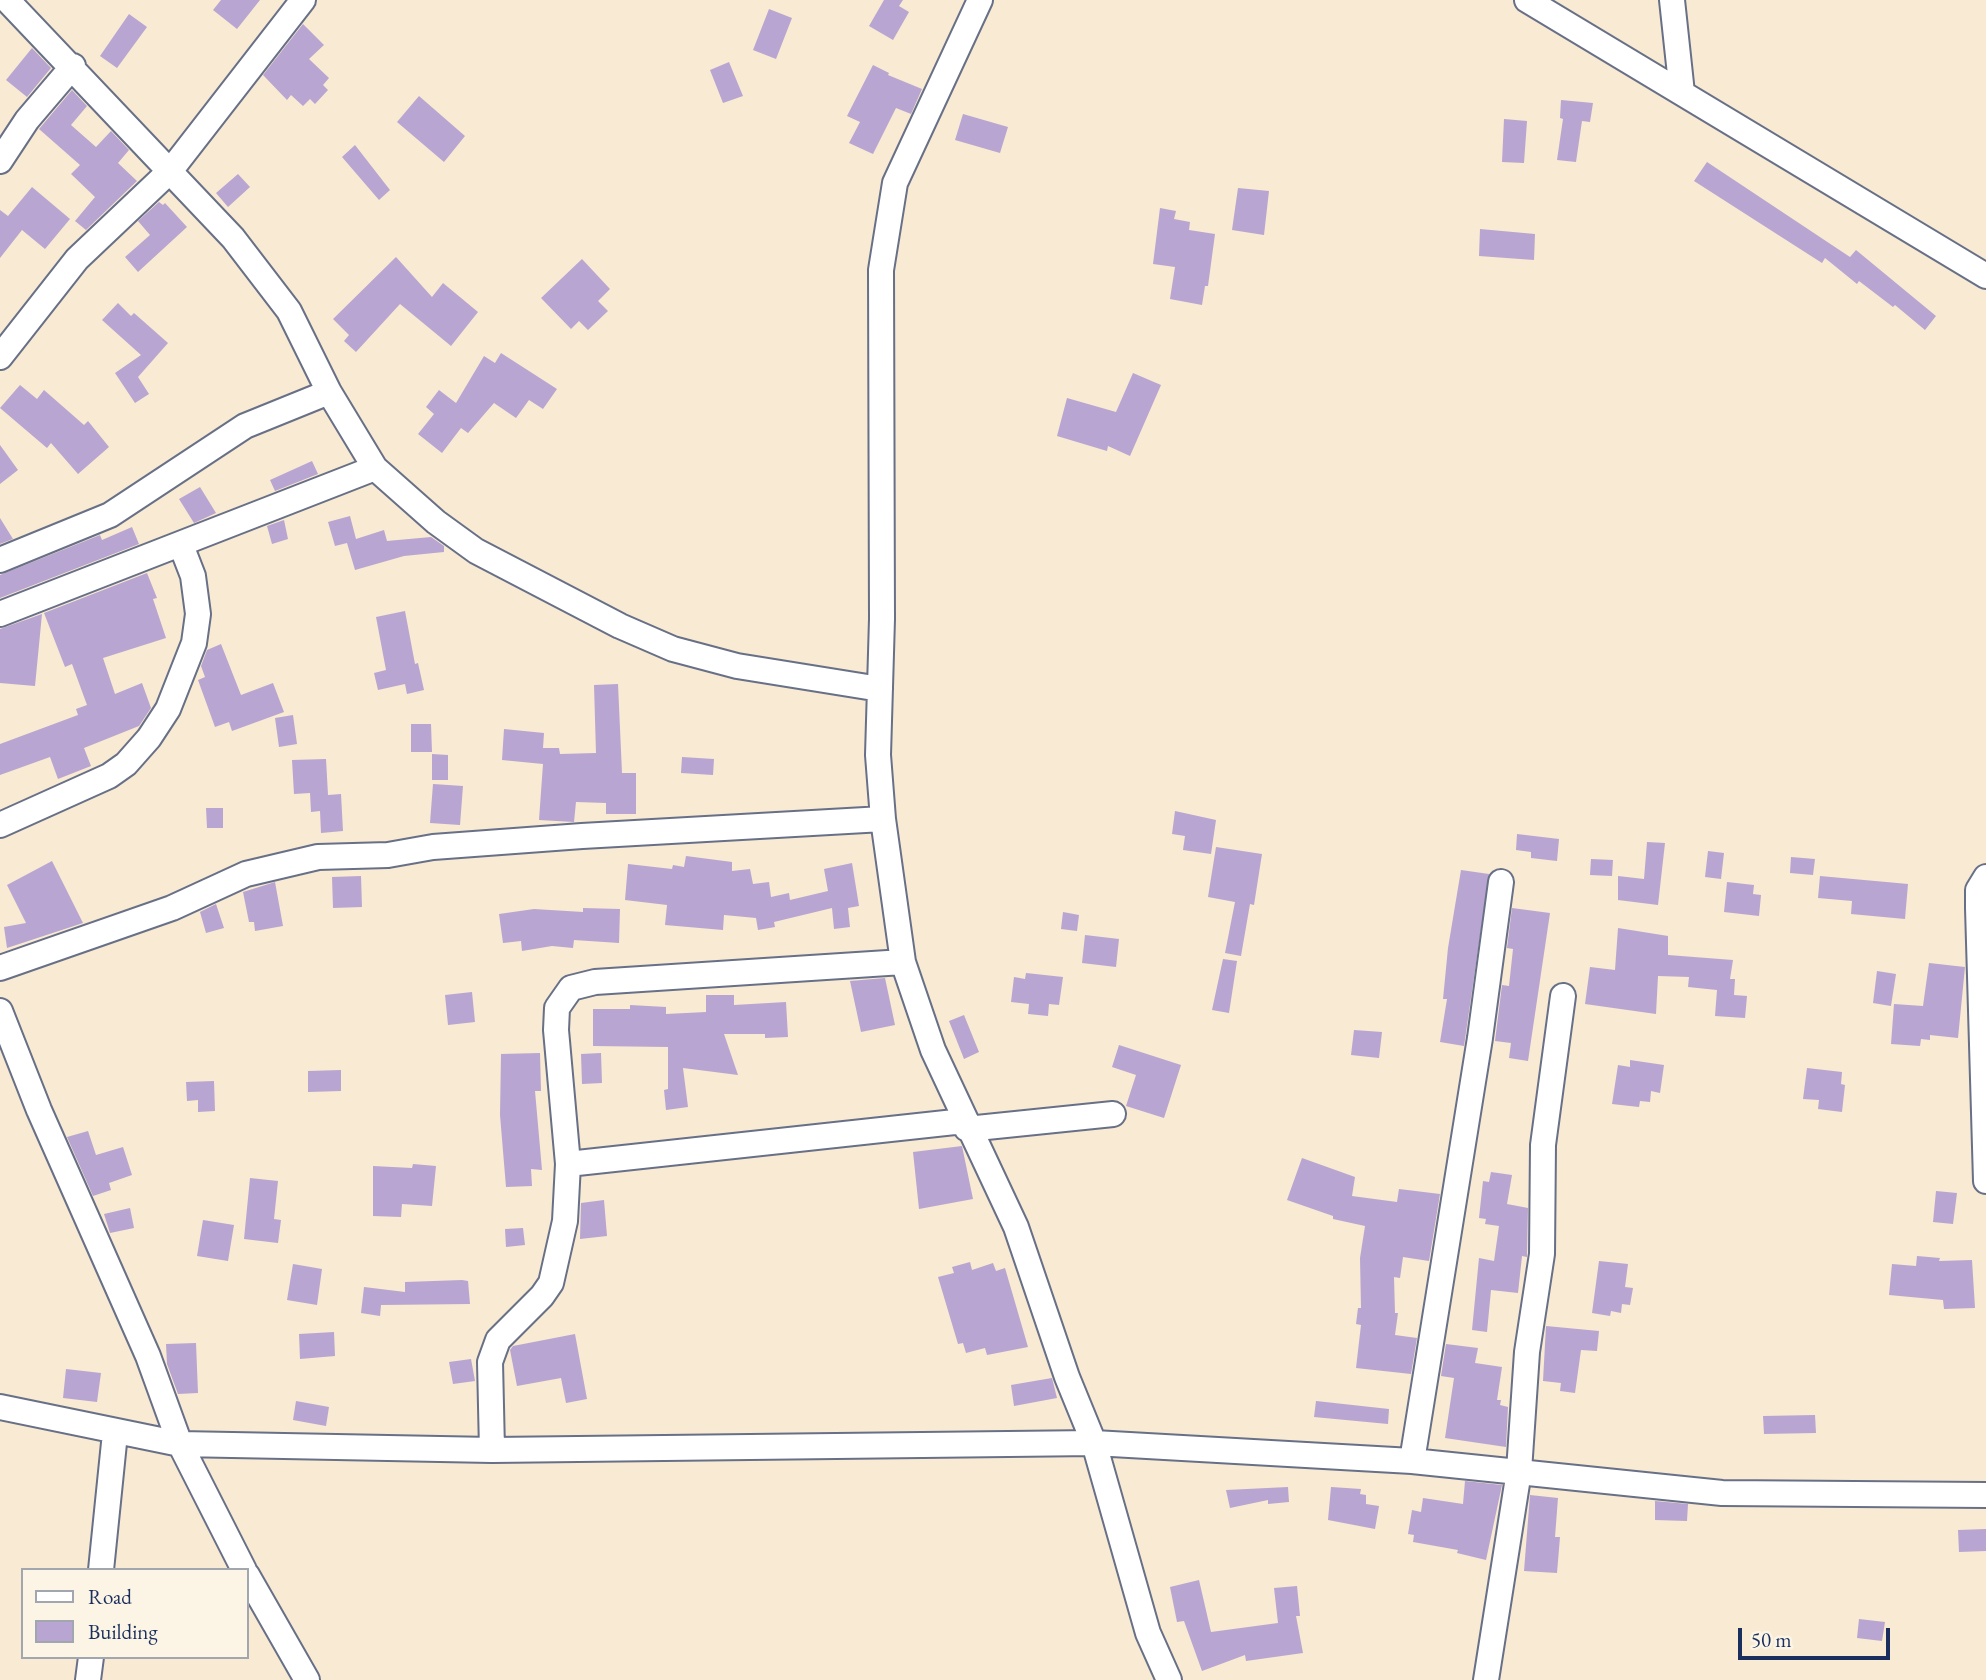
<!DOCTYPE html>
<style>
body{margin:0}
#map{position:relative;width:1986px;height:1680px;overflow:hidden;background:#f8ead3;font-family:"EB Garamond",serif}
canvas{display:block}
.legend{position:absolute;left:21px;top:1568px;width:228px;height:91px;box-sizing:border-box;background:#fcf5e5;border:2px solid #a2a6af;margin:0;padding:9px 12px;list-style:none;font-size:21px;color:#1b2f5e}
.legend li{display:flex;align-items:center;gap:14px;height:35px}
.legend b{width:35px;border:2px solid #a2a6af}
.scale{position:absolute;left:1738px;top:1628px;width:152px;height:32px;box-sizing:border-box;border:4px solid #1b2f5e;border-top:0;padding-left:9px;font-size:21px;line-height:24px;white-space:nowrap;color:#1b2f5e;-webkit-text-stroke:5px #fcf5e5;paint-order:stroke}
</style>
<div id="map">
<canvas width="1986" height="1680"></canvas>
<ul class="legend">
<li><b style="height:9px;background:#fff"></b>Road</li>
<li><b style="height:19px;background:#b9a5d1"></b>Building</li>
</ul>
<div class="scale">50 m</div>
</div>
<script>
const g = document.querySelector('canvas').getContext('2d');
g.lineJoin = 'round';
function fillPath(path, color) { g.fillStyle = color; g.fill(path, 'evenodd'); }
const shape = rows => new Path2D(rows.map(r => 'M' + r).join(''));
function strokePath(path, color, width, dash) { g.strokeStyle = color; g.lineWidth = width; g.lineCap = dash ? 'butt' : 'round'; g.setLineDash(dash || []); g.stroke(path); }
fillPath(shape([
 [221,0,260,0,237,29,213,10],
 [884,0,903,0,899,6,909,12,893,40,869,26],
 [769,9,792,18,776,59,753,50],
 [129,14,147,27,117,68,100,56],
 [303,24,324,45,309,59,329,78,323,85,328,90,315,104,310,99,303,106,291,95,287,100,263,75],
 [32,48,51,68,27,97,6,80],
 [729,62,743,96,723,103,710,70],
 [873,65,889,73,888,75,922,89,911,114,896,108,873,154,849,143,860,122,847,116],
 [72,90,87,106,71,125,96,147,111,131,129,150,118,163,137,181,86,230,75,221,95,197,71,174,80,165,39,129],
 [419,96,465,136,444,162,397,122],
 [1561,100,1593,103,1590,122,1582,121,1576,162,1557,160,1563,119,1560,118],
 [963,114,1008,127,1000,153,955,140],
 [1504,119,1527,121,1524,163,1502,162],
 [355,145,390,190,379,200,342,157],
 [1707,162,1850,257,1856,250,1936,316,1925,330,1895,305,1893,307,1859,281,1857,284,1825,258,1822,263,1694,181],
 [238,174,250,187,228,207,216,193],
 [32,187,70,219,45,249,22,230,0,258,0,210,8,216],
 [1238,188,1269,191,1264,235,1232,230],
 [159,202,163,205,165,203,187,227,138,272,125,257,150,235,138,221],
 [1160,208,1176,211,1174,219,1190,222,1189,230,1215,234,1208,286,1205,286,1202,305,1170,299,1175,267,1153,264],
 [1480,229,1535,234,1534,260,1479,256],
 [396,257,432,297,443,283,478,312,451,346,400,304,356,352,344,341,349,335,333,319],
 [582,259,610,289,598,301,608,311,588,330,579,321,571,329,541,298],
 [118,303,131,316,134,313,168,343,138,377,149,394,135,403,115,373,141,355,102,320],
 [501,353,557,389,543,409,529,400,516,418,494,403,468,433,461,428,442,453,418,434,434,414,426,407,439,390,456,403,484,356,495,363],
 [1133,373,1161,385,1130,456,1108,446,1107,451,1057,436,1067,398,1116,412],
 [20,385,37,399,44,390,84,425,88,421,109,447,78,474,51,443,47,448,0,408],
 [0,445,18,470,0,484],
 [312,461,318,474,275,491,270,480],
 [200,487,216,513,194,523,179,499],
 [350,516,356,539,384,530,387,541,431,537,444,546,444,552,404,556,355,570,347,543,335,546,328,522],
 [0,518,13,539,0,544],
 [284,520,288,539,272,544,267,526],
 [132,527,139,544,0,598,0,575,100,535,102,540],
 [147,573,157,598,153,599,166,638,103,658,115,694,142,683,151,708,139,726,84,748,91,766,58,779,50,757,0,775,0,744,78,715,76,709,87,705,72,664,65,667,44,613],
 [405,611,415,664,418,663,424,690,407,694,405,684,378,690,374,673,386,670,376,617],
 [42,614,35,686,0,683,0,629],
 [221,644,241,695,273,683,284,712,232,731,229,722,215,727,198,680,205,677,201,666,207,650],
 [618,684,622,773,636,773,636,814,606,814,606,803,576,802,574,822,539,820,543,764,502,760,504,729,544,733,543,748,559,748,560,754,596,753,594,685],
 [293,715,297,744,279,747,275,718],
 [411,724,431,724,432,752,411,752],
 [432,754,448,755,448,780,432,780],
 [682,757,714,759,713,775,681,773],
 [326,759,328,795,341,794,343,831,321,833,320,811,311,812,310,793,294,794,292,760],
 [433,784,463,786,460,825,430,823],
 [206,808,223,808,223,828,207,828],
 [1175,811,1216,820,1211,854,1183,850,1185,836,1172,834],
 [1517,834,1559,839,1557,861,1531,858,1531,852,1516,850],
 [1647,842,1665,843,1658,905,1618,900,1618,876,1644,879],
 [1216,847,1262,854,1254,905,1250,904,1241,956,1225,953,1235,902,1208,897],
 [1708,851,1724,853,1721,879,1705,877],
 [686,856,732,862,732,871,750,869,753,884,769,882,771,897,789,893,790,900,828,891,824,869,852,863,859,906,848,908,850,927,834,929,832,908,774,922,775,927,758,930,756,918,724,915,723,930,665,925,667,905,625,900,628,864,672,869,673,865,684,867],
 [1791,857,1815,859,1813,875,1790,873],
 [1591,859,1613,860,1612,876,1590,875],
 [52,861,83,923,7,948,4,927,26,923,7,885],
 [1461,870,1489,874,1464,1046,1440,1042,1447,999,1443,999,1448,948],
 [361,876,362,907,333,908,332,877],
 [1820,876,1908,884,1905,919,1851,914,1852,901,1818,898],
 [275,882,283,926,255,931,254,922,249,922,243,892],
 [1727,882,1754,885,1753,894,1761,895,1759,916,1724,912],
 [216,904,224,928,206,933,200,912],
 [583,908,620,909,619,943,574,940,573,948,552,946,522,951,521,941,503,943,499,914,534,909,583,912],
 [1512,908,1550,913,1528,1061,1509,1058,1511,1043,1495,1041,1502,985,1509,986,1513,949,1507,948],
 [1063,912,1079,915,1077,931,1061,929],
 [1618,928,1668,936,1668,955,1733,960,1730,979,1735,979,1734,995,1747,996,1745,1018,1715,1016,1717,990,1688,987,1689,977,1658,976,1656,1014,1585,1004,1590,967,1615,970],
 [1085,935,1119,939,1116,967,1082,963],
 [1223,959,1237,961,1229,1013,1212,1010],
 [1929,963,1965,967,1958,1038,1930,1035,1930,1040,1921,1039,1920,1046,1891,1044,1894,1004,1923,1006],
 [1877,971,1896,974,1891,1006,1873,1003],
 [1026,973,1063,977,1059,1005,1049,1004,1048,1016,1028,1014,1029,1004,1011,1002,1014,977,1025,979],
 [885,978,895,1025,861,1032,850,981],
 [472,992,475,1022,448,1025,445,995],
 [706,995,734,995,734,1005,786,1002,788,1037,765,1038,765,1034,724,1034,738,1075,683,1068,688,1107,666,1110,664,1090,668,1089,668,1047,593,1046,593,1009,630,1009,630,1005,666,1007,666,1014,706,1012],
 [964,1015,979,1052,964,1059,949,1021],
 [1354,1030,1382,1032,1379,1058,1351,1055],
 [1119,1045,1181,1065,1164,1118,1126,1106,1136,1075,1112,1067],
 [540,1053,541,1091,535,1091,542,1170,531,1169,532,1186,506,1187,500,1115,501,1054],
 [601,1053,602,1083,582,1084,581,1054],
 [1630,1060,1664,1065,1660,1093,1651,1091,1650,1102,1640,1101,1639,1107,1612,1104,1618,1065,1630,1067],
 [1807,1068,1842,1072,1841,1084,1845,1085,1842,1112,1818,1109,1819,1100,1803,1099],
 [341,1070,341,1091,308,1092,308,1071],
 [214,1081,215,1111,198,1112,198,1100,187,1101,186,1082],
 [88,1131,96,1155,123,1147,132,1175,109,1183,111,1190,93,1196,67,1137],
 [962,1146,973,1199,919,1209,913,1152],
 [1302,1158,1355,1177,1352,1196,1397,1202,1399,1189,1440,1194,1429,1261,1403,1257,1400,1278,1394,1277,1395,1313,1398,1313,1395,1335,1417,1338,1411,1374,1356,1368,1361,1325,1356,1324,1358,1308,1361,1308,1360,1258,1365,1226,1333,1219,1333,1216,1287,1200],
 [413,1164,436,1166,432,1206,402,1204,401,1217,373,1216,373,1166,412,1168],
 [1491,1172,1512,1175,1507,1204,1528,1208,1527,1253,1527,1257,1522,1256,1518,1293,1491,1290,1487,1332,1472,1330,1479,1258,1494,1261,1499,1226,1485,1224,1486,1219,1479,1218,1483,1181,1489,1182],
 [250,1178,278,1181,274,1219,281,1220,278,1243,244,1239],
 [1936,1191,1957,1193,1953,1224,1933,1222],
 [604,1200,607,1236,580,1239,581,1203],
 [130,1208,134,1228,110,1233,104,1214],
 [203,1220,234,1225,228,1261,197,1256],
 [523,1228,525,1245,506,1247,505,1229],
 [1917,1256,1940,1258,1939,1261,1972,1260,1975,1308,1944,1309,1943,1300,1889,1295,1892,1264,1916,1266],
 [1599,1261,1628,1264,1625,1287,1633,1288,1630,1305,1622,1304,1621,1313,1611,1311,1610,1316,1592,1313],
 [970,1262,972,1270,993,1263,996,1271,1005,1268,1028,1347,987,1355,985,1348,966,1353,963,1343,958,1344,938,1277,954,1273,952,1267],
 [293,1264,322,1269,317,1305,287,1300],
 [462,1280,468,1281,470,1304,381,1305,380,1316,361,1313,364,1287,405,1292,405,1282],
 [1546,1326,1599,1331,1597,1351,1581,1350,1575,1393,1560,1391,1561,1383,1543,1381],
 [334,1332,335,1356,300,1359,299,1334],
 [575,1334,587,1399,566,1403,561,1378,517,1386,510,1350,513,1346],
 [196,1343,198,1393,178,1394,167,1364,166,1344],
 [1446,1344,1478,1348,1475,1363,1502,1367,1497,1400,1501,1400,1500,1405,1508,1407,1506,1447,1445,1438,1454,1378,1441,1376],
 [471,1359,475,1381,453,1384,449,1362],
 [66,1369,101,1373,97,1402,63,1398],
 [1052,1378,1057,1398,1014,1406,1011,1385],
 [296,1401,329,1407,326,1426,293,1420],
 [1316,1401,1389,1409,1388,1424,1314,1417],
 [1815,1415,1816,1433,1764,1434,1763,1416],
 [1465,1481,1502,1485,1486,1560,1457,1553,1458,1550,1413,1542,1414,1535,1408,1534,1412,1510,1421,1512,1423,1498,1463,1504],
 [1288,1487,1289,1502,1268,1504,1268,1500,1230,1508,1226,1490],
 [1331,1487,1361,1489,1360,1494,1366,1495,1366,1504,1379,1506,1375,1529,1328,1520],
 [1530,1495,1558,1498,1555,1537,1560,1537,1557,1573,1524,1571],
 [1655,1501,1688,1504,1687,1521,1655,1520],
 [1986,1529,1986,1551,1959,1552,1958,1530],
 [1199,1580,1211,1632,1278,1623,1274,1588,1297,1586,1300,1616,1296,1616,1303,1653,1246,1661,1245,1655,1202,1671,1184,1621,1177,1622,1170,1587],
 [1859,1619,1885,1622,1882,1641,1857,1638]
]), '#b9a5d1');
const minor = shape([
 [7,0,233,238,289,311,329,392,375,468,436,522,476,551,620,626,673,649,737,666,880,689],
 [980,0,895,183,881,270,882,619,878,755,883,819,903,962,933,1050,1016,1227,1067,1377,1094,1443,1148,1633,1169,1680],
 [1527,0,1986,276],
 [1672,0,1682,93],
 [0,161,27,120,73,66],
 [0,357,77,259,171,170,303,0],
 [0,560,110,515,245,426,329,392],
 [0,614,375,468],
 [0,825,109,776,126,764,149,738,168,709,194,643,198,614,193,576,181,545],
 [1986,877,1978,890,1978,908,1986,1181],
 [0,968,172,908,246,874,318,857,388,855,433,847,582,836,883,819],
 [0,1011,39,1110,148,1356,180,1444,244,1570],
 [967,1129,1113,1114],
 [568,1164,964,1121],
 [0,1407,180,1444,492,1450,1094,1443,1412,1461,1722,1493,1986,1495],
 [492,1450,490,1362,498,1340,542,1296,551,1283,565,1221,568,1164,556,1030,557,1008,571,988,595,982,903,962],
 [1412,1461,1480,1038,1501,882],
 [101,1570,115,1433],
 [247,1575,307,1680],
 [88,1680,91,1657],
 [1486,1680,1519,1471,1527,1352,1542,1254,1543,1145,1563,996]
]);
strokePath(minor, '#687087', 28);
strokePath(minor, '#fff', 24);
</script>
